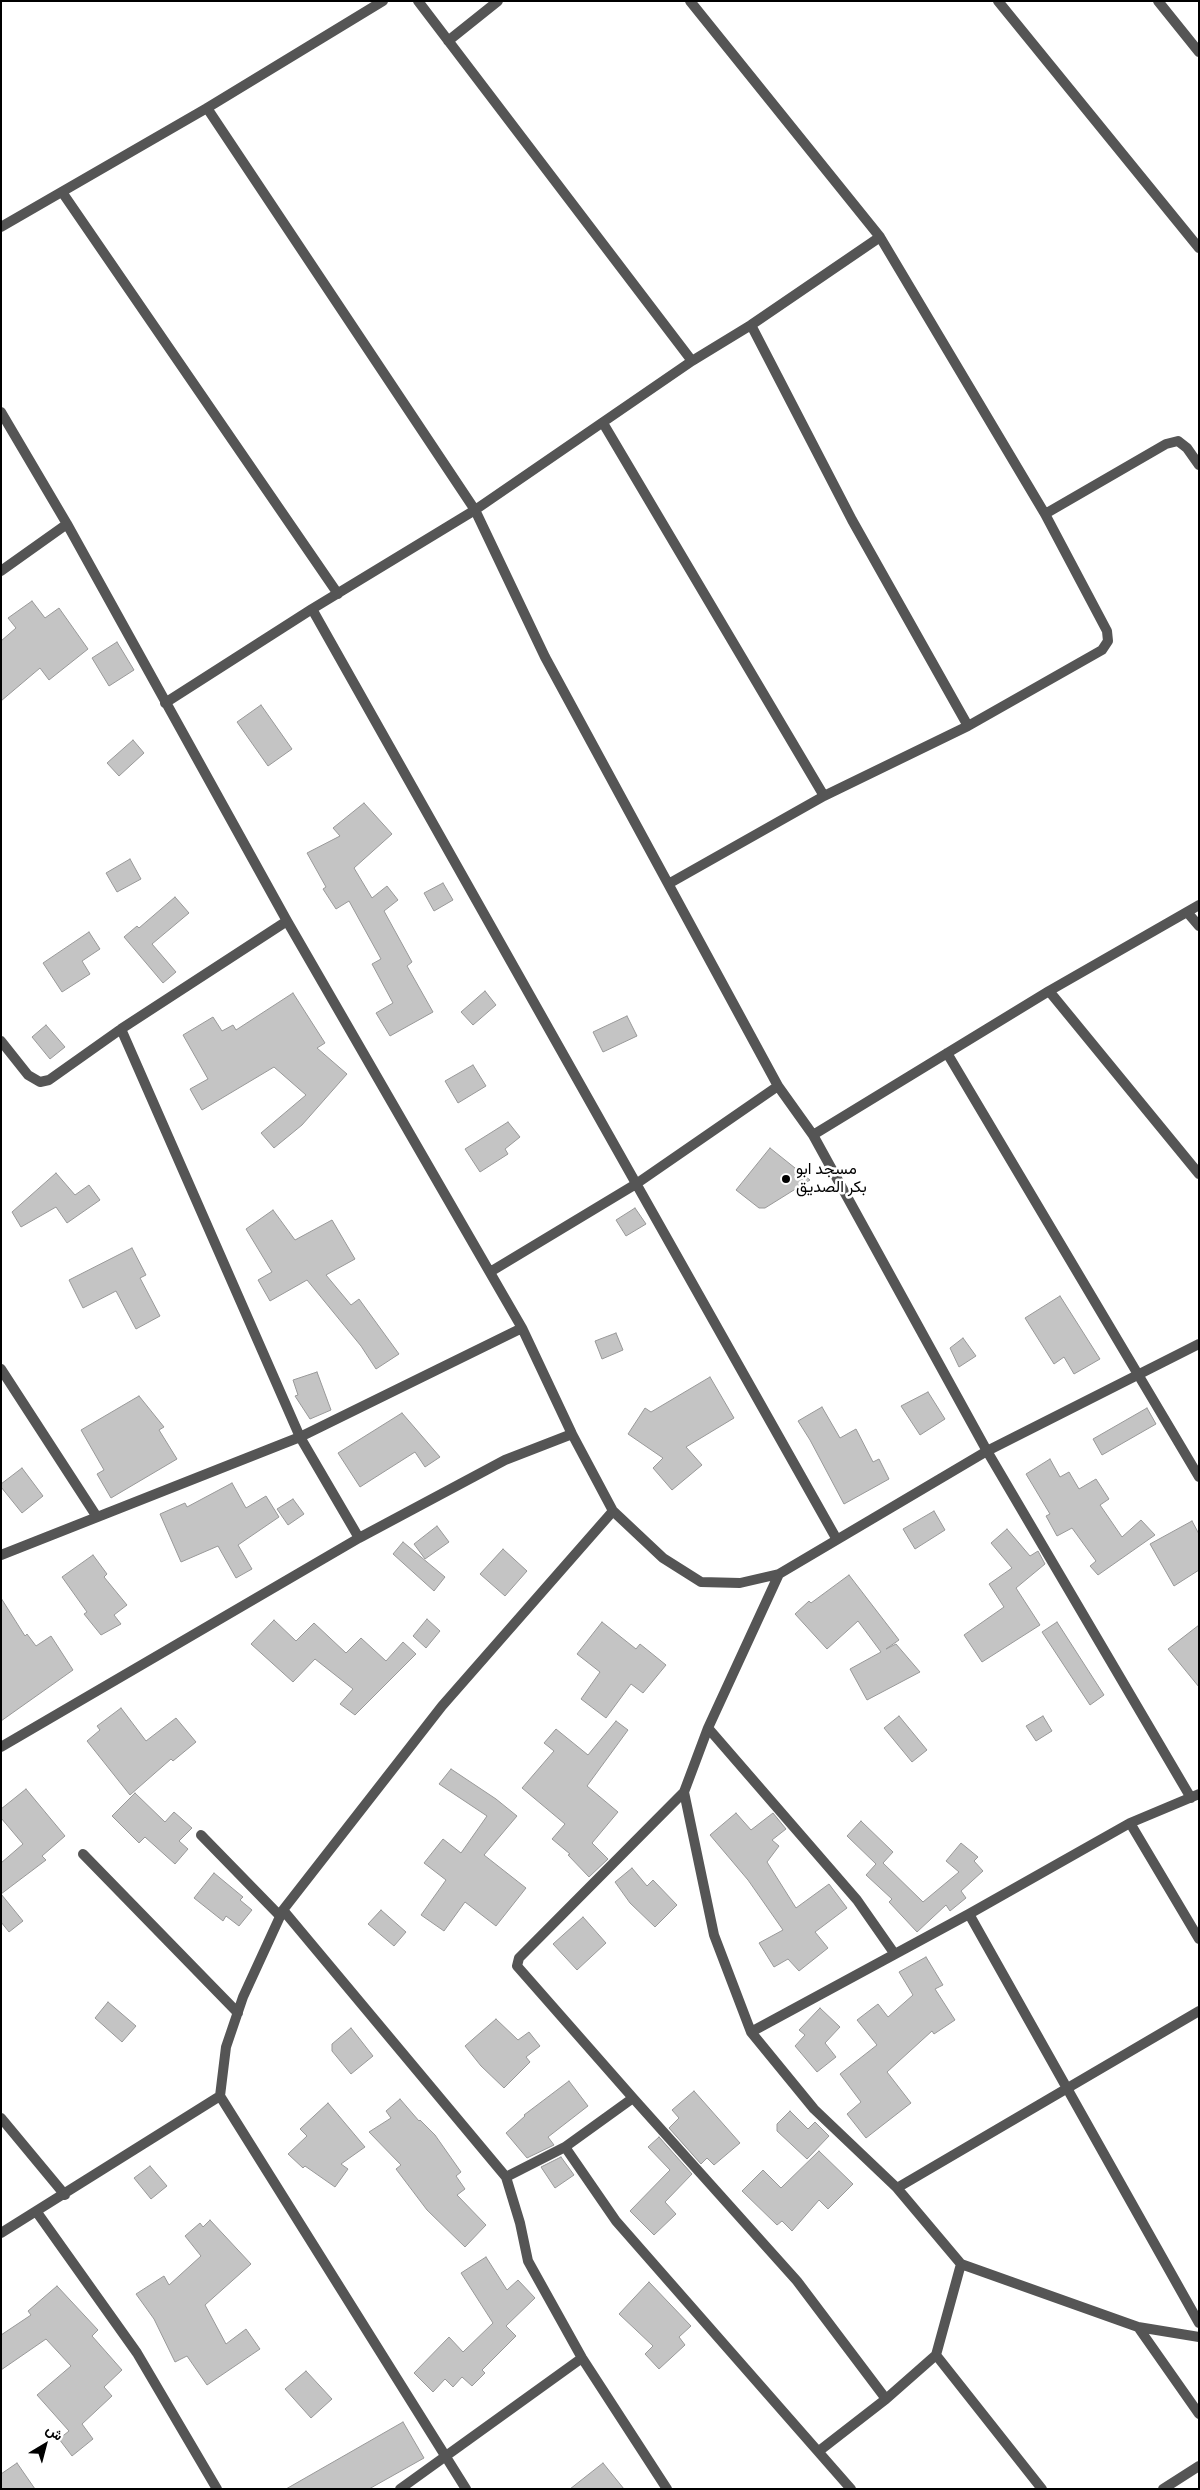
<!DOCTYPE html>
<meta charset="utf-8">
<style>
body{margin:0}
#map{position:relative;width:1200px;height:2490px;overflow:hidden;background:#fff;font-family:"Fira Sans Condensed",Vazirmatn,sans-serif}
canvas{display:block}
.frame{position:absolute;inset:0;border:2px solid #000;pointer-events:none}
.north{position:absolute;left:20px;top:2420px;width:50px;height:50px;-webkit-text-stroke:4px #fff;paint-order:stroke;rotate:37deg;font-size:14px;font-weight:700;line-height:20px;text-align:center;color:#000}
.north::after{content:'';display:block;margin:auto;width:18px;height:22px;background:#000;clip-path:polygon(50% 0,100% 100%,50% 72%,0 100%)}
</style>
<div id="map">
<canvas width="1200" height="2490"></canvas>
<div class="frame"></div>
<div class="north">ش</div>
</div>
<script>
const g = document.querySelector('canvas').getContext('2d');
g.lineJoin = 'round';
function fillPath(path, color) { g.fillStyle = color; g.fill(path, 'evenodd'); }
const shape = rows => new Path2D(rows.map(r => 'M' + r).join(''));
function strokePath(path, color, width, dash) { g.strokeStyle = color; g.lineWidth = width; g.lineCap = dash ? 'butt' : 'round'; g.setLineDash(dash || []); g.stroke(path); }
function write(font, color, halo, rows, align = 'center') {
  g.font = font + ' "Fira Sans Condensed",Vazirmatn,sans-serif'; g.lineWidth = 5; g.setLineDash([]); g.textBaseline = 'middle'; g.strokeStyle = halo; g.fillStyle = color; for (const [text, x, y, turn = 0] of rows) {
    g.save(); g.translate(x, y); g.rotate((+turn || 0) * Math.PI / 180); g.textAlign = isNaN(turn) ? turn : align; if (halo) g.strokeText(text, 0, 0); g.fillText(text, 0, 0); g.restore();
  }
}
const building = shape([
 [32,601,45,618,59,608,88,649,49,680,40,668,1,701,1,641,16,628,8,618,32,601],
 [117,642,134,670,109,686,92,658,117,642],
 [261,705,292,749,268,766,237,722,261,705],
 [133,740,144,753,119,776,107,763,133,740],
 [364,803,392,834,354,868,372,898,387,886,398,900,384,911,412,962,407,966,433,1012,390,1036,376,1013,393,1003,372,964,381,959,349,901,336,909,323,889,326,887,307,853,340,836,333,828,364,803],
 [130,859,141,879,117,892,106,873,130,859],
 [443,883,453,900,434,911,424,893,443,883],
 [175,897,189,913,152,944,176,972,163,983,124,937,137,926,139,928,175,897],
 [89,932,100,949,82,961,90,974,62,992,43,963,89,932],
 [485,991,496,1005,473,1025,461,1012,485,991],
 [293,993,325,1043,317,1048,347,1074,302,1125,274,1148,261,1133,306,1095,274,1067,202,1110,190,1089,208,1079,183,1035,213,1017,222,1031,233,1025,236,1030,293,993],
 [627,1016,637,1036,603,1052,593,1032,627,1016],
 [46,1025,65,1047,50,1059,32,1037,46,1025],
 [473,1065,486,1086,458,1103,445,1081,473,1065],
 [508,1122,520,1137,505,1149,508,1154,480,1172,465,1149,508,1122],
 [770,1148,810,1180,765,1208,759,1208,736,1190,770,1148],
 [56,1173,75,1195,89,1185,100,1200,67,1223,56,1207,21,1227,12,1212,56,1173],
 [635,1208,646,1224,626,1236,616,1220,635,1208],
 [273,1210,295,1240,332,1220,355,1259,326,1275,351,1305,359,1299,399,1354,376,1369,361,1346,307,1280,270,1301,258,1280,272,1272,246,1229,273,1210],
 [132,1248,146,1275,140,1278,160,1316,136,1329,116,1291,83,1308,69,1280,132,1248],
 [1060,1296,1100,1359,1074,1374,1064,1357,1054,1364,1025,1318,1060,1296],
 [616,1333,623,1350,602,1359,595,1341,616,1333],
 [963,1338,976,1356,959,1367,950,1348,963,1338],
 [317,1372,331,1410,310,1419,295,1396,298,1395,293,1380,317,1372],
 [710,1377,734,1418,686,1447,702,1465,672,1490,653,1468,663,1458,628,1434,645,1408,651,1412,710,1377],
 [928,1392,945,1419,920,1435,901,1406,928,1392],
 [139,1396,164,1427,159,1430,177,1459,111,1498,97,1474,104,1470,81,1430,139,1396],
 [822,1407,840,1438,856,1429,873,1462,879,1459,889,1479,844,1504,810,1440,798,1421,822,1407],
 [1147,1408,1156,1424,1102,1455,1093,1439,1147,1408],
 [402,1413,440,1457,425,1467,415,1452,360,1487,338,1453,402,1413],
 [1050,1459,1060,1477,1069,1472,1079,1489,1096,1479,1109,1499,1100,1505,1122,1537,1141,1520,1155,1535,1098,1575,1090,1566,1096,1561,1072,1528,1057,1536,1046,1516,1050,1514,1026,1474,1050,1459],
 [22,1468,43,1496,22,1513,1,1487,1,1484,22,1468],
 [232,1483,246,1508,266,1496,279,1517,238,1545,252,1569,236,1578,218,1546,181,1562,160,1514,185,1503,187,1507,232,1483],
 [293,1499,304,1514,288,1525,277,1509,293,1499],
 [934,1511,945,1530,915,1549,903,1529,934,1511],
 [1192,1521,1199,1534,1199,1570,1174,1586,1150,1544,1192,1521],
 [437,1526,449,1542,425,1559,414,1544,437,1526],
 [1007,1529,1030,1556,1038,1551,1045,1564,1016,1588,1040,1625,982,1662,964,1635,1004,1607,989,1584,1012,1568,991,1543,1007,1529],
 [403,1542,445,1577,434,1591,393,1554,403,1542],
 [503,1549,527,1571,505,1596,480,1574,503,1549],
 [93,1555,107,1574,104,1577,127,1605,114,1615,121,1624,101,1635,84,1614,87,1612,62,1577,93,1555],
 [849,1575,899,1640,886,1649,896,1644,920,1672,867,1700,850,1669,881,1652,858,1621,827,1649,795,1614,809,1601,811,1603,849,1575],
 [1,1598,25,1636,27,1634,36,1646,51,1636,73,1670,1,1721,1,1598],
 [427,1619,440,1631,426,1648,413,1636,427,1619],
 [274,1620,296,1641,314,1623,346,1653,361,1638,386,1661,403,1642,416,1654,355,1715,340,1704,353,1689,315,1659,293,1682,251,1644,274,1620],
 [602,1622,636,1649,640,1644,666,1665,643,1693,631,1684,606,1718,581,1699,600,1672,577,1654,602,1622],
 [1057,1622,1104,1695,1090,1705,1042,1632,1057,1622],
 [1199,1625,1199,1687,1168,1649,1199,1625],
 [121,1708,146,1741,176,1718,196,1742,173,1761,171,1759,130,1795,87,1741,100,1730,97,1726,121,1708],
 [899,1716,927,1750,912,1762,884,1728,899,1716],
 [1043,1716,1052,1731,1036,1741,1026,1726,1043,1716],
 [616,1721,628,1730,587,1786,618,1812,592,1843,608,1859,589,1877,568,1855,570,1854,552,1839,565,1824,522,1788,554,1751,544,1743,556,1729,588,1755,616,1721],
 [451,1769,496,1799,517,1816,484,1855,526,1888,496,1926,465,1902,444,1931,421,1915,446,1880,424,1863,443,1839,461,1853,487,1816,439,1784,451,1769],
 [26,1789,65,1836,42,1856,46,1860,1,1894,1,1863,23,1844,1,1818,1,1809,26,1789],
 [135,1793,165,1822,174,1812,192,1828,179,1841,188,1849,175,1864,145,1837,139,1843,112,1816,135,1793],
 [736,1813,751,1830,773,1813,786,1829,772,1840,779,1846,767,1862,796,1908,829,1884,847,1908,815,1932,828,1948,799,1971,788,1959,774,1967,759,1943,783,1930,748,1880,710,1835,736,1813],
 [861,1821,893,1852,883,1863,923,1902,959,1872,946,1861,961,1843,978,1857,974,1861,983,1871,961,1891,966,1898,950,1911,946,1905,917,1932,889,1902,892,1899,866,1875,876,1864,847,1836,861,1821],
 [632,1868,647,1886,653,1880,677,1905,655,1927,630,1903,615,1882,632,1868],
 [214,1873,243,1897,240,1900,252,1910,239,1926,226,1916,223,1921,194,1898,214,1873],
 [1,1894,23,1921,9,1932,1,1922,1,1894],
 [381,1910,406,1932,394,1946,368,1924,381,1910],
 [583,1917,606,1943,577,1970,553,1944,583,1917],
 [926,1957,943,1985,935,1989,955,2020,934,2034,932,2031,887,2072,911,2103,866,2138,847,2114,861,2102,840,2074,877,2045,857,2020,878,2004,888,2017,913,1995,899,1972,926,1957],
 [108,2002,136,2026,122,2042,95,2018,108,2002],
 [820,2008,840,2027,825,2043,836,2057,817,2072,795,2046,805,2035,799,2030,820,2008],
 [496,2019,518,2040,529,2032,540,2046,526,2057,530,2062,504,2088,481,2066,465,2046,496,2019],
 [351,2028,373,2056,351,2074,332,2051,332,2044,351,2028],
 [569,2081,588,2106,548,2137,554,2145,527,2158,506,2133,525,2116,524,2115,569,2081],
 [694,2091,740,2143,714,2165,707,2158,701,2164,669,2128,679,2118,672,2110,694,2091],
 [400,2099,419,2121,420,2120,435,2135,461,2172,456,2176,465,2189,457,2195,486,2225,465,2247,427,2210,396,2169,401,2165,369,2132,391,2118,386,2111,400,2099],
 [328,2103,365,2147,341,2164,348,2169,335,2187,305,2166,303,2168,288,2154,307,2136,300,2129,328,2103],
 [790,2111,808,2129,815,2122,829,2136,807,2159,777,2131,777,2124,790,2111],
 [659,2137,692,2174,665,2202,676,2214,654,2235,630,2211,670,2170,648,2147,659,2137],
 [819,2151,853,2184,828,2209,819,2200,792,2231,782,2221,777,2225,742,2191,763,2170,781,2188,819,2151],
 [561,2157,574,2175,555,2188,541,2167,561,2157],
 [150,2166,167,2186,151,2199,134,2178,150,2166],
 [210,2220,251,2264,205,2305,226,2344,246,2329,260,2349,207,2385,187,2356,175,2362,154,2319,136,2294,164,2276,169,2285,201,2256,185,2236,200,2223,203,2227,210,2220],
 [486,2257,507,2290,518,2280,535,2298,506,2326,516,2336,482,2370,485,2373,472,2386,462,2377,453,2387,445,2379,433,2392,414,2373,449,2337,463,2352,493,2323,461,2273,486,2257],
 [649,2282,691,2326,679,2337,685,2345,659,2369,645,2354,653,2346,619,2314,649,2282],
 [57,2286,98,2330,92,2336,122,2370,104,2387,112,2396,82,2424,93,2439,72,2456,59,2439,69,2431,37,2395,71,2366,46,2339,1,2370,1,2335,31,2315,28,2311,57,2286],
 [306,2371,332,2399,311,2418,285,2389,306,2371],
 [403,2422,424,2458,369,2489,286,2489,403,2422],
 [17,2463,35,2489,1,2489,1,2474,17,2463],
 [603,2463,624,2489,570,2489,603,2463]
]);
fillPath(building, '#c4c4c4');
strokePath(building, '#999', 1);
strokePath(shape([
 [418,1,692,361],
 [998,1,1199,248],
 [1158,1,1199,52],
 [448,41,498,1],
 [207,108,475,510,545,657,778,1086,813,1135,987,1451,1191,1798],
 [62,192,338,594],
 [1,227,207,108,383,1],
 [751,325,852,520,968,726],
 [1,412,67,524,287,921,522,1328,572,1434,613,1511,442,1706,283,1910,243,1997,226,2047,220,2096,1,2233],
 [603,423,824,796],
 [1045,514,1166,444,1178,441,1187,448,1199,465],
 [1,571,67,524],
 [312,609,836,1538],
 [165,703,312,609,475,510,692,361,751,325,880,237],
 [670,883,824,796,968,726,1102,650,1108,641,1107,631,1045,514,880,237,690,1],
 [1187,912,1199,926],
 [1049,991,1199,1174],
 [121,1029,300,1437,359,1538],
 [1,1041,28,1075,40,1082,49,1080,121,1029,287,921],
 [947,1053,1199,1477],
 [813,1135,1049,991,1199,905],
 [490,1272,636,1184,778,1086],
 [1,1369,97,1517],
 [613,1511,663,1558,701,1582,740,1583,779,1574,987,1451,1199,1344],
 [1,1555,300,1437,522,1328],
 [779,1574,708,1728,684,1792,714,1935,751,2032,814,2109,897,2188,961,2264,936,2355,1042,2489],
 [708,1728,857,1900,894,1953],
 [1,1747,359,1538,505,1460,572,1434],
 [684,1792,519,1958,517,1966,633,2098,565,2147,616,2221,851,2489],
 [1130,1823,1199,1939],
 [201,1835,280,1916],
 [83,1854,238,2013],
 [283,1910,506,2177,520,2223,528,2261,582,2358,667,2489],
 [969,1914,1199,2323],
 [751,2032,969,1914,1130,1823,1199,1794],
 [220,2096,466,2489],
 [633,2098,797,2281,886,2399],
 [1,2118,65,2195],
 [506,2177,565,2147],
 [897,2188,1199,2011],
 [36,2211,137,2353,217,2489],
 [961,2264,1138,2327,1199,2414],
 [1138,2327,1199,2337],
 [819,2451,886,2399,936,2355],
 [400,2489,582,2358],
 [1163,2489,1199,2466]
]), '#555', 10);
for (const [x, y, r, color] of [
 [786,1179,5,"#000"]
]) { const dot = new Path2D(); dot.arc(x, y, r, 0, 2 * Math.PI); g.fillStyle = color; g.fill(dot); strokePath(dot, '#fff', 2); }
write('16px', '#000', '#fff', [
 ["مسجد ابو",796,1170],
 ["بكر الصديق",796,1188]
], 'left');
</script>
